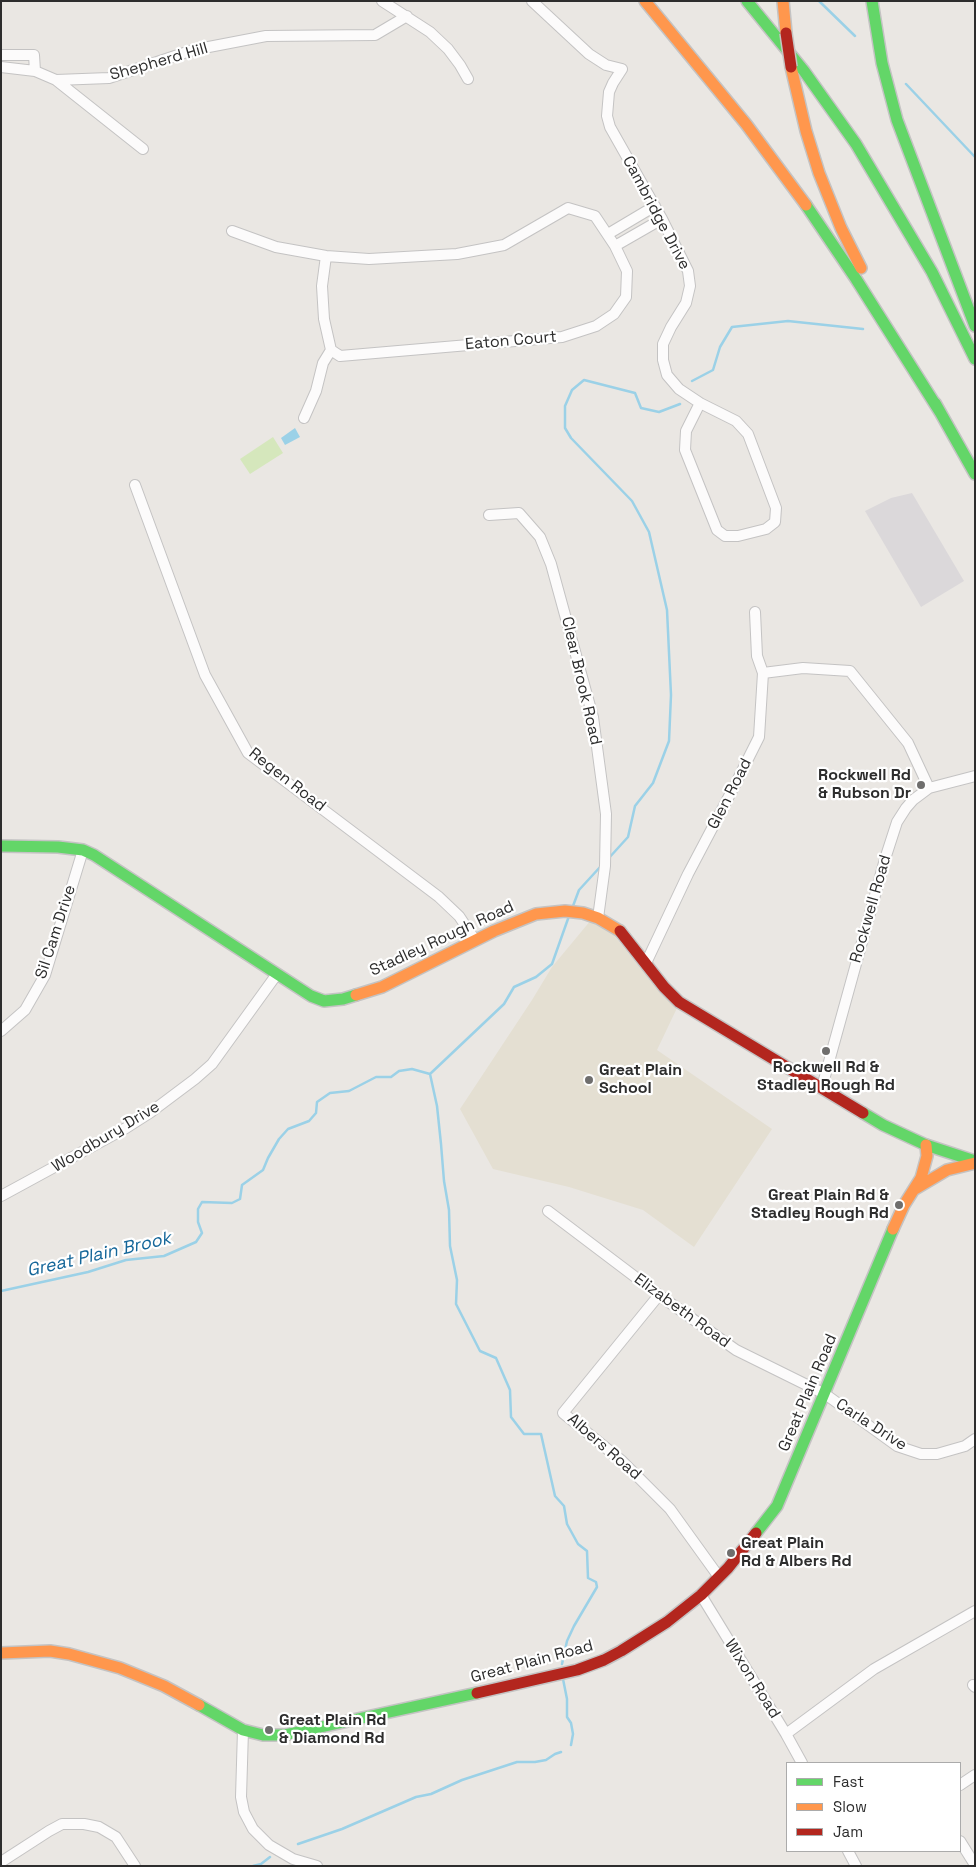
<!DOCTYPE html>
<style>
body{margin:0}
#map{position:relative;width:976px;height:1867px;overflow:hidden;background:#eae7e3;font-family:"Space Grotesk",sans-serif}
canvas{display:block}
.frame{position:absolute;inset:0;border:2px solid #2d2d2d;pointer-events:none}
.legend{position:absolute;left:786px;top:1762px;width:175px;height:90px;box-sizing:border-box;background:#fff;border:1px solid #ababab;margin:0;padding:6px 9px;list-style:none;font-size:15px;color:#2d2d2d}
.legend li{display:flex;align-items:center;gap:10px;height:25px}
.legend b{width:25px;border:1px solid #ababab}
</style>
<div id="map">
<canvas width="976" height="1867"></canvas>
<div class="frame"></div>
<ul class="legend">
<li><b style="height:6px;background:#63d668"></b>Fast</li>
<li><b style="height:6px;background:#ff974d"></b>Slow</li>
<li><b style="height:6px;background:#b3261e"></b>Jam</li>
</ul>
</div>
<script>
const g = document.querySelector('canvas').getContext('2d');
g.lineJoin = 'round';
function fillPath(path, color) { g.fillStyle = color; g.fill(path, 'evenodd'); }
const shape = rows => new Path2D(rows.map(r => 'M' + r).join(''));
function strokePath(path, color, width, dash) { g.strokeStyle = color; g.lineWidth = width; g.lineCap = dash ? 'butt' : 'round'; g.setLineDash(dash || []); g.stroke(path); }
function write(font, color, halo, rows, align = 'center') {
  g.font = font + ' "Space Grotesk",sans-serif'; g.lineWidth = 4.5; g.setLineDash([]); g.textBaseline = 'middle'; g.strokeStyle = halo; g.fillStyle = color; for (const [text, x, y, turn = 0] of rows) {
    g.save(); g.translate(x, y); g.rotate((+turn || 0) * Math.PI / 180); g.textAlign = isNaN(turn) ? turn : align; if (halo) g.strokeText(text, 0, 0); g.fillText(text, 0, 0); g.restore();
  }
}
fillPath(shape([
 [912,493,964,581,921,607,865,511,891,498]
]), '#dbd8da');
fillPath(shape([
 [591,920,613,934,661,994,677,1008,657,1050,772,1129,694,1247,643,1210,569,1187,493,1169,460,1109,532,1000,552,967]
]), '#e4dfd2');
fillPath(shape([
 [273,437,283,453,250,474,240,459]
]), '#d5e7bc');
fillPath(shape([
 [295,428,300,437,285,445,281,438]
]), '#9bd1e7');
strokePath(shape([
 [819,1,855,36],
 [906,84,975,157],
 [692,381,713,370,720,347,732,327,788,321,863,329],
 [608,859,628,837,635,806,653,783,669,741,671,695,667,610,649,532,632,501,571,438,565,428,565,406,572,390,584,380,635,393,641,408,659,412,680,404],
 [573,906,579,890,601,866],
 [1,1291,88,1272,126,1260,164,1256,196,1242,202,1233,198,1222,198,1209,202,1202,232,1203,240,1199,242,1185,263,1170,268,1158,279,1139,288,1129,309,1121,316,1113,317,1102,330,1093,349,1091,376,1077,391,1077,399,1071,412,1069,430,1074],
 [562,1664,567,1641,574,1626,597,1587,596,1582,588,1578,587,1551,578,1544,567,1524,564,1506,555,1496,541,1434,524,1434,511,1417,510,1390,496,1358,480,1351,456,1304,457,1280,450,1246,449,1210,444,1181,441,1144,437,1106,430,1074,504,1004,514,987,536,977,552,964,569,916],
 [563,1679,567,1699,567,1717,571,1723,573,1734,571,1745],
 [298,1844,342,1829,416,1797,431,1794,462,1780,517,1762,535,1762,546,1760,555,1754,561,1752],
 [253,1866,261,1864,270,1857]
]), '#9bd1e7', 2.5);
const street = shape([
 [382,1,430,32,448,49,460,65,468,79],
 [532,1,589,54,606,65,622,69,613,83,609,92,607,116,610,127,662,219,688,271,690,286,686,303,671,327,663,344,663,360,667,375,679,389,700,403,736,421,748,434,776,508,775,522,766,529,738,536,725,536,717,530,685,450,686,431,700,403],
 [1,55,34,55,35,71],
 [1,67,35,71,56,80,109,78,193,50,266,36,375,35,407,16],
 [56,80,143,149],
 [232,231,276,247,326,256,369,259,457,254,504,245,568,208,595,216,615,246,627,271,626,297,614,314,596,326,562,337,340,356,331,350,323,363,316,391,304,418],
 [608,234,655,206],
 [615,246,662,219],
 [326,256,322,286,324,319,331,350],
 [135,485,205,675,248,753,439,897,459,916,475,940],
 [489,515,519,513,540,537,551,564,593,717,606,814,605,866,598,918],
 [763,673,803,668,850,671,908,743,929,788],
 [646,963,688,874,737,781,759,737,763,673,757,656,755,612],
 [1,1031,25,1010,45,975,83,850],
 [822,1087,885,859,897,822,906,808,913,800,929,788,975,776],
 [1,1196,126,1128,151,1112,195,1079,212,1064,277,974],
 [548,1211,659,1295,736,1350,825,1394,897,1446,921,1454,937,1454,965,1446,975,1439],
 [659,1295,563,1413,622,1461,670,1509,719,1577],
 [701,1595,786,1734,802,1763],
 [973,1685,975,1687],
 [243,1730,241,1797,244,1812,253,1829,269,1845,293,1859,317,1866],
 [786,1734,874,1669,975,1611],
 [960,1785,975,1775],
 [960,1841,975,1865],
 [848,1851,856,1866],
 [1,1862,49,1831,62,1824,84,1824,99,1827,116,1837,135,1866]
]);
const fast = shape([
 [747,1,804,71,856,144,932,272,975,359],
 [872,1,882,63,897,120,975,326],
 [806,205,856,279,940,412],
 [935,403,975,474],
 [1,846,58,847,83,850,94,855,311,996,324,1001,343,999,356,995],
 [863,1113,883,1125,926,1145,975,1161],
 [756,1533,777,1506,893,1229],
 [199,1705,243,1730,263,1735,284,1735,477,1693]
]);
const slow = shape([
 [645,1,746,124,806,205],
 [783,1,786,33],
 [791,67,806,131,819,173,841,228,861,268],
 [356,995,382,987,494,931,536,914,565,911,583,913,598,918,620,931],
 [915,1189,947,1170,975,1163],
 [893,1229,904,1205,921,1178,927,1156,926,1145],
 [1,1653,50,1651,69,1654,120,1668,164,1686,199,1705]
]);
const jam = shape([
 [620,931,664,987,679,1002,863,1113],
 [477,1693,577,1670,604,1660,621,1651,667,1622,701,1595,728,1568,756,1533]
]);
strokePath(street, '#c4c3c3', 12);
strokePath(fast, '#c4c3c3', 14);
strokePath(slow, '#c4c3c3', 14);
strokePath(jam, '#c4c3c3', 14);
strokePath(street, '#fcfbfb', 10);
strokePath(fast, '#63d668', 11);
strokePath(slow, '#ff974d', 11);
strokePath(jam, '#b3261e', 11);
const jamBridge = shape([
 [786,33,791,67]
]);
strokePath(jamBridge, '#c6c4c3', 14, []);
strokePath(jamBridge, '#b3261e', 11);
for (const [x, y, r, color] of [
 [921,785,5,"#6f6e6d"],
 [826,1051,5,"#6f6e6d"],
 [589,1080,5,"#6f6e6d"],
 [899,1205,5,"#6f6e6d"],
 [731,1553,5,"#6f6e6d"],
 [269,1730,5,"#6f6e6d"]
]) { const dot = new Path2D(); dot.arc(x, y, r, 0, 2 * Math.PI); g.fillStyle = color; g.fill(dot); strokePath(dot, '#fff', 2); }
write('16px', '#2d2d2d', '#fff', [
 ["Shepherd Hill",159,62,-16],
 ["Cambridge Drive",656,213,62],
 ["Eaton Court",511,341,-5],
 ["Clear Brook Road",581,681,77],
 ["Regen Road",287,780,38],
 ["Glen Road",730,794,-63],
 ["Rockwell Road",871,909,-74],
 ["Sil Cam Drive",56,932,-72],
 ["Stadley Rough Road",442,939,-25],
 ["Woodbury Drive",106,1137,-31],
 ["Elizabeth Road",682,1311,36],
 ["Great Plain Road",808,1393,-67],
 ["Carla Drive",871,1425,33],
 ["Albers Road",604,1447,41],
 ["Great Plain Road",532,1662,-15],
 ["Wixon Road",752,1679,58]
]);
write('bold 16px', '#2d2d2d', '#fff', [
 ["Rockwell Rd",911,776,"right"],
 ["& Rubson Dr",911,794,"right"],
 ["Rockwell Rd &",826,1068,"center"],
 ["Stadley Rough Rd",826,1086,"center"],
 ["Great Plain",599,1071],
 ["School",599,1089],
 ["Great Plain Rd &",889,1196,"right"],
 ["Stadley Rough Rd",889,1214,"right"],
 ["Great Plain",741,1544],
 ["Rd & Albers Rd",741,1562],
 ["Great Plain Rd",279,1721],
 ["& Diamond Rd",279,1739]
], 'left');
write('italic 18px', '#146699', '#fff', [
 ["Great Plain Brook",99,1255,-13]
]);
</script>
